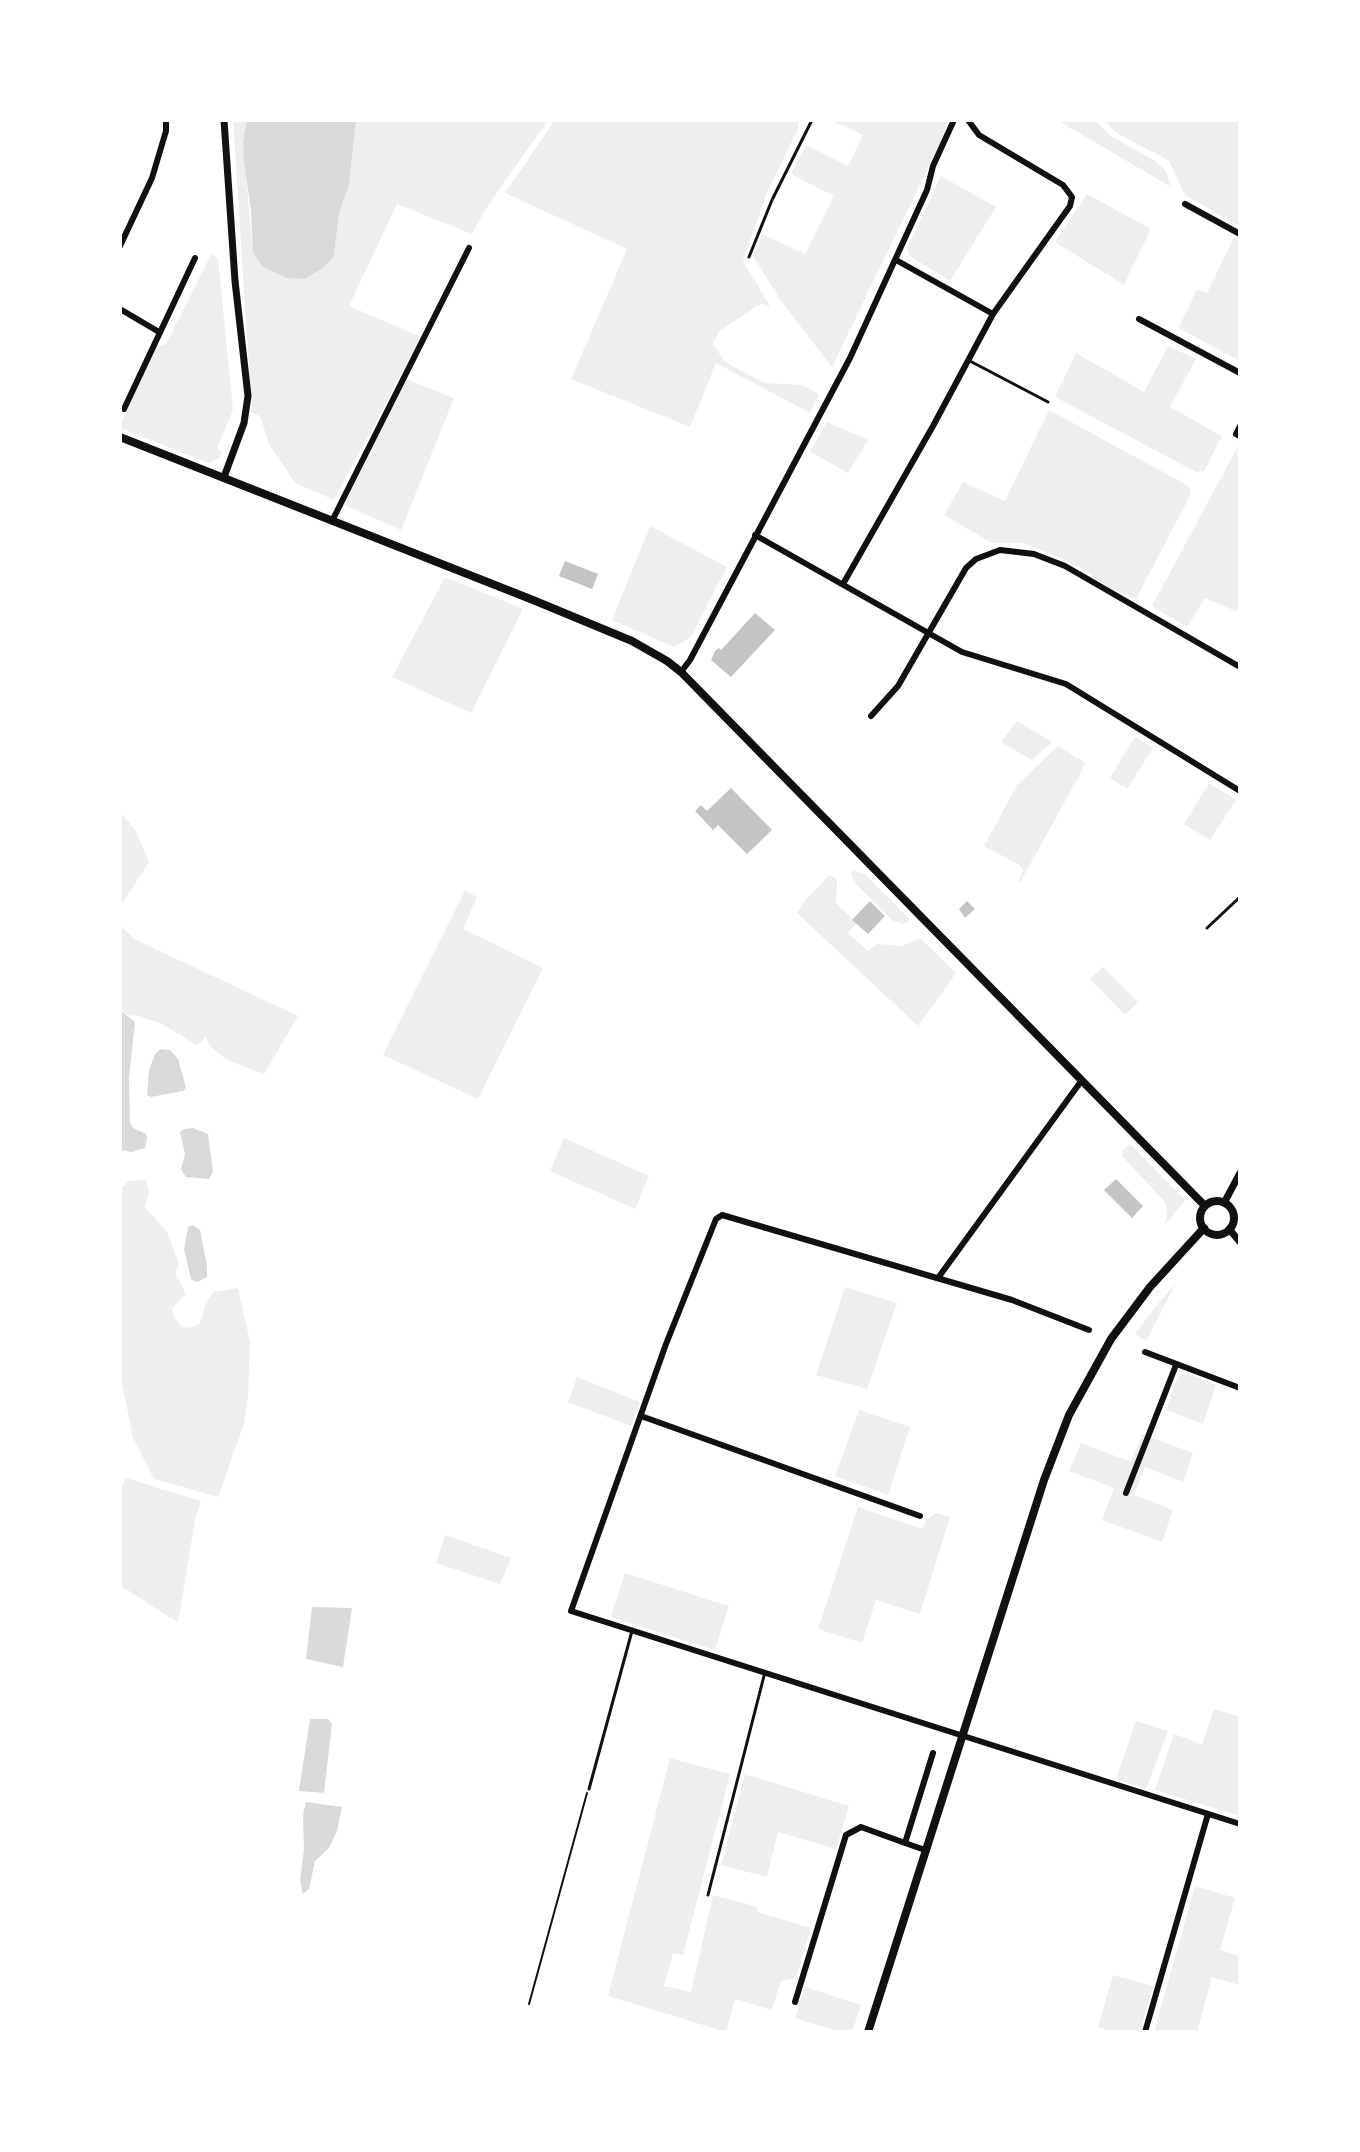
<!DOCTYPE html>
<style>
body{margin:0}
#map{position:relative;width:1360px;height:2152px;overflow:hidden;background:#fff;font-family:Jost,sans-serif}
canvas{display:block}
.frame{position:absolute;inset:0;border:122px solid #fff;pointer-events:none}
</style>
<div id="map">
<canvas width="1360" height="2152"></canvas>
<div class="frame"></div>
</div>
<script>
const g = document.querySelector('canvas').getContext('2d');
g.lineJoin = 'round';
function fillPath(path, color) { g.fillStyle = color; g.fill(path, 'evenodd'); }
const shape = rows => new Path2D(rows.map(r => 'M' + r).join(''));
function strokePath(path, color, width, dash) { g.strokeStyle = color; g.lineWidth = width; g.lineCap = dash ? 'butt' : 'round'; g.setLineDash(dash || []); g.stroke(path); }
fillPath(shape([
 [233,120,247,120,243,141,252,243,334,256,339,213,349,185,356,120,548,120,485,210,472,234,397,204,349,306,421,337,334,500,295,483,269,444,260,416,252,413],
 [555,120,798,120,798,129,768,190,743,261,770,306,761,304,719,331,713,344,725,362,765,383,802,385,819,394,810,413,716,363,690,427,571,379,627,249,505,193],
 [831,120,948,120,941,141,832,367,781,301,753,256,762,234,805,254,834,196,791,174,806,145,848,166,863,135],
 [1057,120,1094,120,1112,137,1154,160,1166,171,1171,187],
 [1104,120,1240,120,1240,227,1185,195,1169,161,1115,132],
 [941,176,996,207,950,281,910,256,907,248],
 [1087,194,1151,229,1124,285,1055,242],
 [1234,237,1240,240,1240,361,1178,328,1197,289,1207,293],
 [211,254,218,258,233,410,217,448,222,453,219,458,209,463,120,428,120,425,156,346,166,344],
 [1168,346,1196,359,1170,407,1222,436,1204,471,1196,472,1055,397,1076,353,1144,392],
 [406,379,454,398,401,530,344,505],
 [1049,410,1189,486,1191,494,1136,599,1106,586,1088,572,1061,558,1023,543,992,543,944,515,963,482,1005,501],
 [827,422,868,440,848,473,810,452],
 [1238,446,1240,613,1205,598,1187,627,1152,606],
 [650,526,727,567,691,637,674,647,612,620],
 [445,577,523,609,471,713,392,677],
 [1017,721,1052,742,1032,760,1001,742],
 [1135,737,1153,748,1127,789,1110,778],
 [1058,746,1086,763,1020,883,1018,882,1023,870,1018,864,984,846,1017,785],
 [1209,783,1236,800,1210,840,1184,824],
 [120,811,135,830,149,862,120,907],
 [853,870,866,875,910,920,903,924,893,921,854,882,851,874],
 [830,875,837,880,836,903,857,923,848,933,868,951,877,944,902,946,920,938,956,973,918,1026,797,913,806,899],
 [465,890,477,897,463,929,543,968,478,1099,383,1055],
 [120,924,134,939,298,1016,264,1074,227,1060,210,1046,206,1037,197,1045,160,1023,134,1015,130,1016,120,1010],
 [1103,967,1138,1002,1125,1015,1090,979],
 [564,1138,649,1176,635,1209,550,1171],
 [1130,1144,1185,1200,1165,1225,1167,1213,1166,1203,1122,1156,1123,1149],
 [146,1180,149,1193,145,1207,167,1232,179,1264,175,1273,186,1294,172,1308,173,1315,181,1326,189,1328,200,1323,206,1303,213,1292,238,1288,250,1342,248,1395,244,1424,218,1497,154,1479,133,1438,120,1374,120,1189,129,1181],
 [1176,1283,1146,1341,1135,1334,1157,1305],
 [845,1287,897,1303,867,1389,816,1375],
 [1187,1373,1216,1385,1203,1424,1166,1410,1178,1377],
 [577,1377,640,1402,631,1426,568,1402],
 [859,1410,910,1427,888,1495,835,1476],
 [1142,1434,1193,1453,1183,1482,1145,1467,1134,1495,1173,1510,1162,1542,1102,1520,1114,1488,1069,1471,1081,1443,1131,1462],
 [126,1478,201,1501,195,1520,178,1623,126,1589,120,1588,120,1491],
 [858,1507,922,1529,926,1520,936,1513,950,1517,920,1614,876,1600,862,1643,818,1629],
 [445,1535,511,1558,500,1584,436,1563],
 [625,1573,729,1606,715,1650,611,1617],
 [1214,1709,1240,1717,1240,1816,1155,1790,1174,1734,1202,1744],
 [1136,1721,1168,1731,1146,1789,1116,1779],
 [670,1758,730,1774,683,1955,673,1953,664,1986,691,1992,713,1895,758,1907,757,1912,811,1928,796,1978,781,1981,772,2010,735,1999,726,2032,608,1996],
 [745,1774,849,1806,836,1849,778,1832,767,1877,721,1865],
 [1195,1886,1235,1898,1220,1950,1240,1956,1240,1985,1212,1977,1198,2029,1207,2032,1154,2032],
 [1113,1975,1153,1986,1140,2032,1114,2032,1098,2027],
 [805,1987,861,2005,852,2032,840,2032,795,2018]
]), '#eee');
fillPath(shape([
 [247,120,356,120,349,185,339,213,334,256,323,268,304,279,287,278,263,267,253,253,251,211,244,161,243,141],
 [120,1010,135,1022,129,1078,130,1122,133,1128,146,1134,147,1138,145,1148,132,1152,120,1150],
 [160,1049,170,1050,178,1059,186,1088,183,1091,151,1097,147,1095,149,1070,155,1054],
 [193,1128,208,1134,213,1172,209,1179,186,1177,181,1169,185,1154,180,1132,184,1129],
 [193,1225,200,1230,207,1266,207,1277,197,1282,191,1279,184,1249,188,1227],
 [312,1607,352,1608,343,1667,306,1659],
 [310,1719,328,1719,332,1724,324,1793,299,1791],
 [306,1802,342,1807,337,1831,329,1848,315,1861,309,1889,303,1894,300,1881,304,1849,303,1815]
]), '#d9d9d9');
fillPath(shape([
 [565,561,598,574,592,589,559,576],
 [755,613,775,630,731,677,711,660,715,651,719,648,721,650],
 [731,788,772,830,747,854,718,825,713,830,695,811,701,805,707,811],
 [870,901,885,916,868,934,852,920],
 [967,901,975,909,965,918,959,909],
 [1116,1179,1143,1206,1132,1218,1104,1190]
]), '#c4c4c4');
strokePath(shape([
 [529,2004,587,1793]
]), '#111', 2);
strokePath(shape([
 [749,257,772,200,812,120],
 [968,360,1048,402],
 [1207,928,1240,897],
 [589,1789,632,1631],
 [708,1895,765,1672]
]), '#111', 3);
strokePath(shape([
 [1185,204,1240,234],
 [120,246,152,178,166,131,166,120],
 [896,260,993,314],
 [120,309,159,332],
 [1139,319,1240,373],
 [124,409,195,258],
 [1240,426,1236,434,1240,436],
 [332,521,469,248],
 [755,535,962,652,1066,684,1240,791],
 [843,584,933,426,993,314,1070,206,1072,197,1063,185,979,135,968,120],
 [681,672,690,660,850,358,927,190,933,166,954,120],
 [871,716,898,686,966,568,976,559,1000,550,1034,554,1065,566,1240,667],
 [938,1278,1082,1080],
 [1089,1330,1012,1300,722,1215,716,1219,666,1344,571,1611,1240,1824],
 [1145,1352,1240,1388],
 [641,1416,920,1516],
 [1126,1493,1176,1365],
 [905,1843,925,1850],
 [795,2002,846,1835,861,1827,905,1843,933,1753],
 [1145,2032,1208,1814]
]), '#111', 6);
strokePath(shape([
 [224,477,244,423,248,396,235,281,224,120],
 [1224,1203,1240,1173],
 [1229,1229,1240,1242]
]), '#111', 7);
strokePath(shape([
 [120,437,533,600,632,641,667,661,681,672,1205,1206],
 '1200 1218a17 17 0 1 1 34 0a17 17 0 1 1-34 0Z',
 [868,2032,1044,1480,1069,1415,1111,1339,1150,1287,1204,1228]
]), '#111', 8);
</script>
